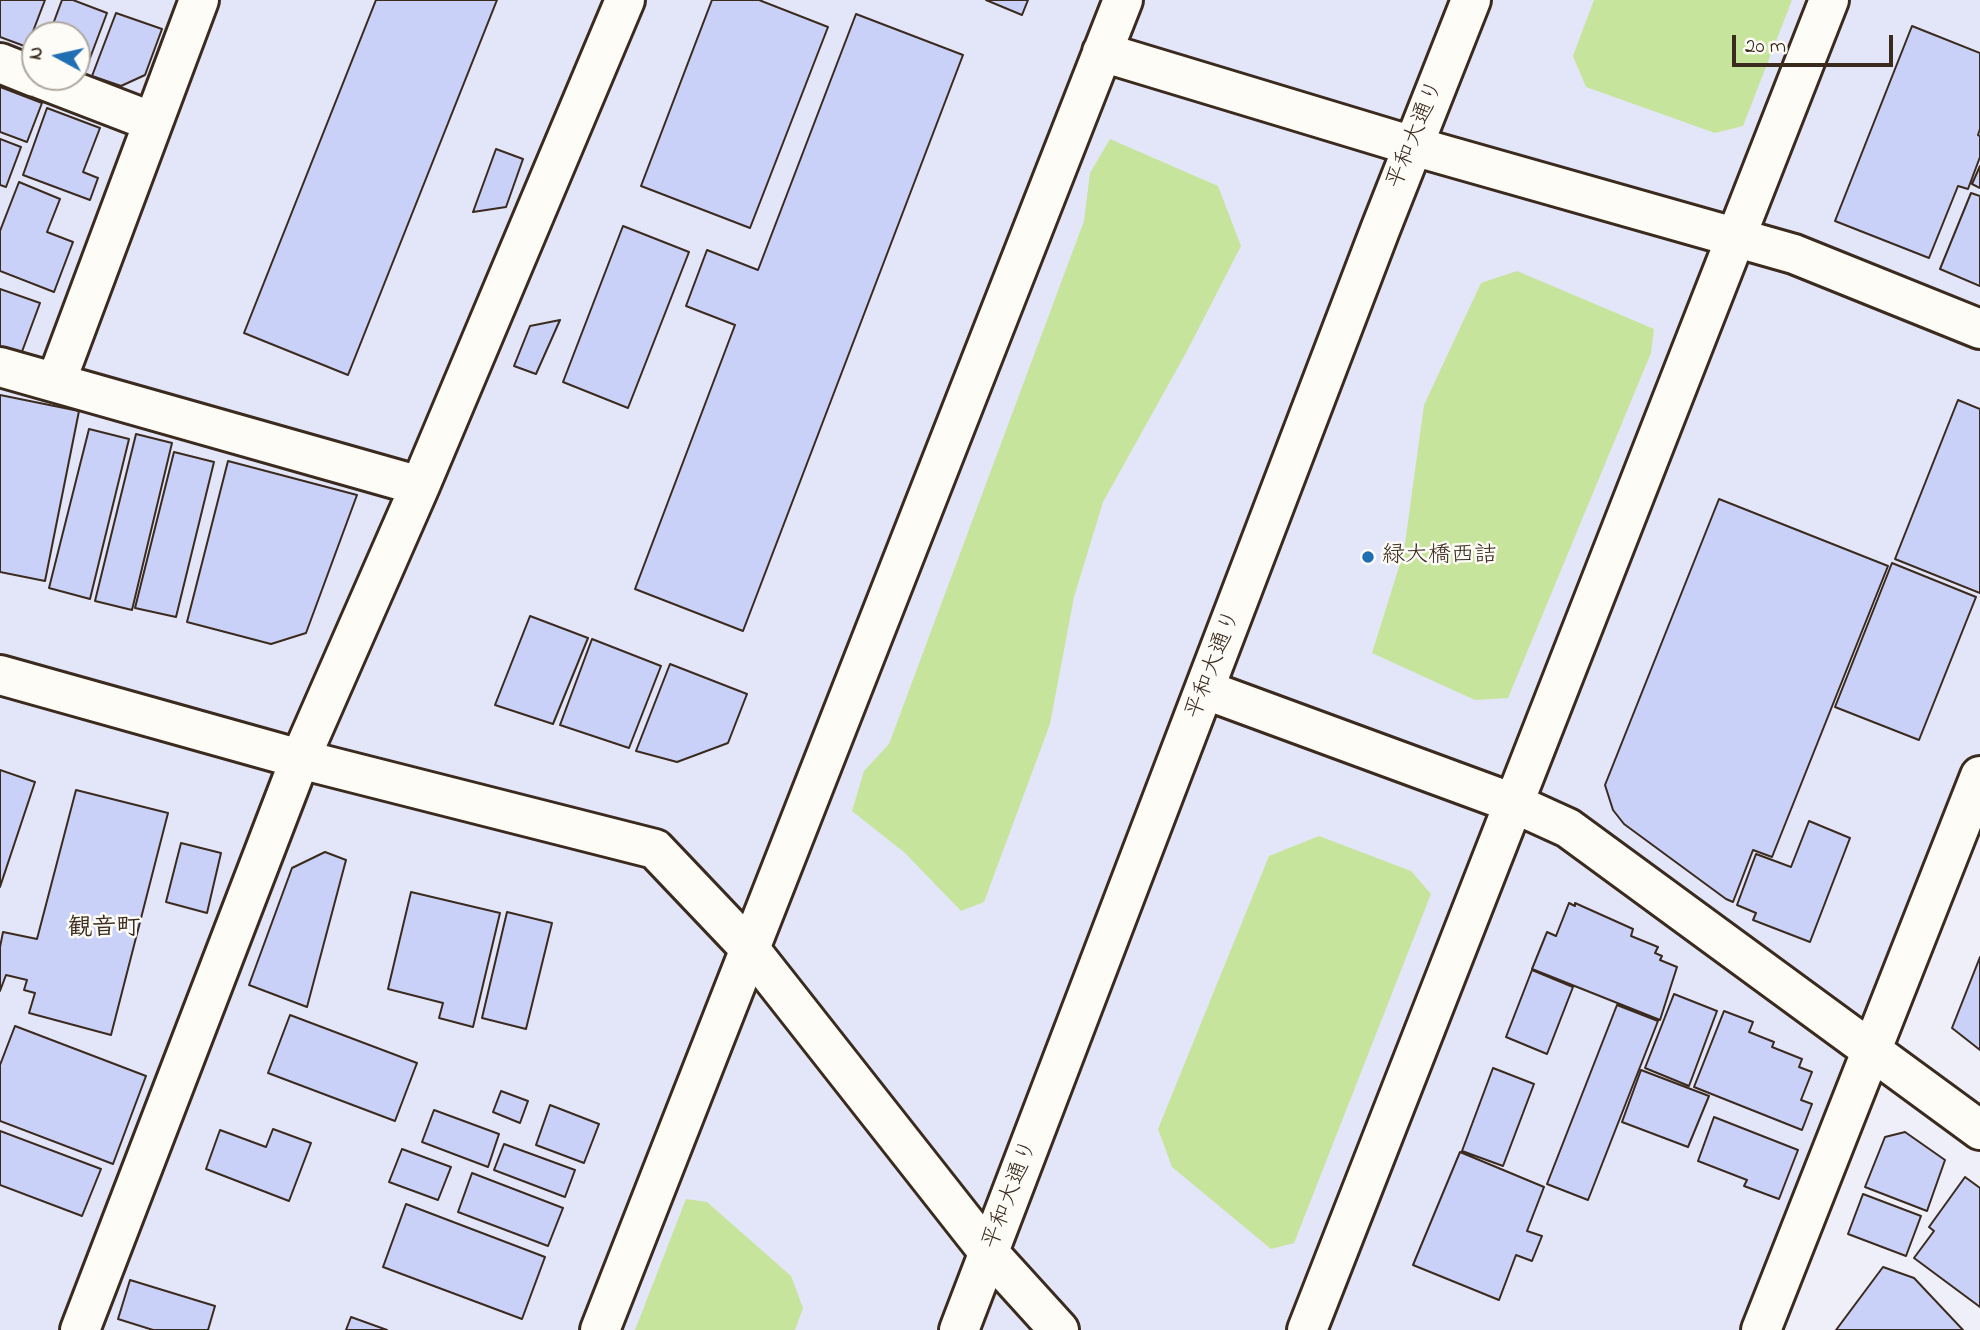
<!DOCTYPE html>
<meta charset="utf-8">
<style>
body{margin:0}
#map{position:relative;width:1980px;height:1330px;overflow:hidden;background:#eeeff8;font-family:"Indie Flower",sans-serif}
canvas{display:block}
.north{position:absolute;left:21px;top:21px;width:70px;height:70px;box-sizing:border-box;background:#fdfcf7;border:2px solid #afa8a0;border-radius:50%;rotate:278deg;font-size:19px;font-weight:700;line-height:28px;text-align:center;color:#3b2a1e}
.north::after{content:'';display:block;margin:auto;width:24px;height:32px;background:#1f6fb2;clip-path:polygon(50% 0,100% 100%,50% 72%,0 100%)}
.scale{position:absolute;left:1732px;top:35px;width:161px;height:32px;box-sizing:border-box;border:4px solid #3b2a1e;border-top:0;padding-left:9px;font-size:21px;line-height:24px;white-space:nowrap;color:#3b2a1e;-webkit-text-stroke:5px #fdfcf7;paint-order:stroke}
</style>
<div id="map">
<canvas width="1980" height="1330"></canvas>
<div class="north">N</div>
<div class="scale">20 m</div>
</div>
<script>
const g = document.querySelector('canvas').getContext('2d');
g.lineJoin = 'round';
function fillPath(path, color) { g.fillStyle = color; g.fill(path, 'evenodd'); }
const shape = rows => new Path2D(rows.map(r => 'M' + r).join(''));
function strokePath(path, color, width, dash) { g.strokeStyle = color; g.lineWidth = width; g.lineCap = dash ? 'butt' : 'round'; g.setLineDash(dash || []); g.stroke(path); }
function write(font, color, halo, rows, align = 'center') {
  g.font = font + ' "Indie Flower","Klee One",sans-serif'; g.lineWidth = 5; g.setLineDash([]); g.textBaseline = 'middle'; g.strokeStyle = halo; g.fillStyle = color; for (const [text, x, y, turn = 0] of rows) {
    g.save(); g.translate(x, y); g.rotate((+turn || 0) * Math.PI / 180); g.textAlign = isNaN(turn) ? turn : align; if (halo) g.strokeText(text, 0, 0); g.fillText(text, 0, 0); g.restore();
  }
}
fillPath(shape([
 [0,0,1980,0,1980,768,1759,1330,0,1330],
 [35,35,77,35,77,77,35,77]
]), '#e3e6f8');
fillPath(shape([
 [1594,0,1792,0,1743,126,1715,133,1586,87,1573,56],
 [1110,139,1218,186,1241,246,1187,351,1103,502,1074,597,1050,724,984,902,961,911,905,853,852,811,864,771,889,744,1084,221,1090,173],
 [1517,271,1654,329,1651,353,1508,698,1475,700,1372,653,1404,551,1424,405,1481,283],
 [1319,836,1411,871,1431,894,1294,1243,1271,1249,1172,1167,1158,1129,1269,856],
 [686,1199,707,1202,791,1276,803,1308,795,1330,635,1330]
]), '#c6e49b');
const building = shape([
 [0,0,45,0,27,47,0,37,0,0],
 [62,0,73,0,107,13,84,74,77,72,77,35,49,35,62,0],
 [376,0,497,0,348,375,244,333,376,0],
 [712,0,759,0,828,27,750,228,641,186,712,0],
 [986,0,1028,0,1022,15,986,0],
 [116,13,162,29,145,75,121,86,92,76,116,13],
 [856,14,963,55,743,631,635,589,735,325,686,306,707,250,758,270,856,14],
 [1912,26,1980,53,1980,129,1978,135,1980,136,1980,157,1968,189,1958,186,1929,258,1835,221,1912,26],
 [0,87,42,103,27,142,0,132,0,87],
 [47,108,100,128,83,172,98,178,90,200,23,175,47,108],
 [0,139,21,147,6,187,0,185,0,139],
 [496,149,523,159,506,207,473,212,496,149],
 [1980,166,1980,188,1972,184,1980,166],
 [19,182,60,199,47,232,73,242,54,292,0,271,0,231,19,182],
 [1971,193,1980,196,1980,286,1940,269,1971,193],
 [623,226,689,252,628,408,563,382,623,226],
 [0,289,40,303,20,357,0,350,0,289],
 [560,320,536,374,514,366,530,326,560,320],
 [0,395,79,411,45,581,0,572,0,395],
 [1958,400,1980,409,1980,593,1895,559,1958,400],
 [89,429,129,439,90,599,49,588,89,429],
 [136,434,172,443,132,610,95,601,136,434],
 [174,452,214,462,176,617,135,608,174,452],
 [228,461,357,495,306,633,271,644,187,622,228,461],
 [1719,499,1888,566,1772,857,1753,850,1733,902,1726,899,1624,824,1613,810,1605,785,1719,499],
 [1892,563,1976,597,1919,740,1835,707,1892,563],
 [530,616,588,638,553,724,495,705,530,616],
 [592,639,661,666,629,748,560,725,592,639],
 [670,664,747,694,728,743,677,762,636,751,670,664],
 [0,770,35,782,0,887,0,770],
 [76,790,168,813,111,1035,29,1013,35,993,24,990,27,980,6,975,0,991,0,947,3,932,37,939,76,790],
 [1809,821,1850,838,1810,942,1753,920,1756,913,1737,905,1756,854,1791,867,1809,821],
 [181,843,221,853,207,913,166,902,181,843],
 [325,852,346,860,307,1007,249,985,292,868,325,852],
 [411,892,500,913,473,1027,439,1018,443,1003,388,989,411,892],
 [1569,903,1575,906,1575,903,1633,929,1631,936,1658,947,1655,953,1662,956,1660,960,1677,967,1660,1020,1532,969,1547,932,1556,936,1569,903],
 [507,912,552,923,526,1029,482,1018,507,912],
 [1980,957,1980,1050,1952,1028,1980,957],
 [1532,970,1573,987,1547,1054,1506,1037,1532,970],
 [1674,994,1717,1011,1689,1086,1645,1068,1674,994],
 [1617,1005,1658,1021,1588,1200,1547,1184,1617,1005],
 [1724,1011,1753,1022,1749,1032,1774,1042,1772,1047,1802,1059,1799,1067,1812,1072,1801,1100,1812,1104,1802,1130,1694,1087,1724,1011],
 [290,1015,417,1063,395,1121,268,1073,290,1015],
 [15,1026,146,1076,113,1164,0,1121,0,1065,15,1026],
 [1493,1068,1534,1084,1503,1166,1462,1151,1493,1068],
 [1641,1070,1709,1096,1688,1147,1622,1122,1641,1070],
 [501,1091,528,1101,520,1123,493,1112,501,1091],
 [550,1105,599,1124,584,1163,536,1145,550,1105],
 [434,1110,499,1134,488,1167,422,1142,434,1110],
 [1714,1117,1798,1150,1779,1199,1744,1186,1747,1180,1698,1161,1714,1117],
 [273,1129,311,1143,289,1201,206,1169,220,1130,266,1147,273,1129],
 [0,1131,101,1169,82,1216,0,1185,0,1131],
 [1905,1132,1945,1160,1927,1211,1865,1187,1885,1137,1905,1132],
 [504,1144,575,1170,565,1197,494,1170,504,1144],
 [402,1149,451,1167,438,1200,389,1182,402,1149],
 [1460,1152,1544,1187,1527,1231,1542,1236,1532,1261,1516,1255,1499,1300,1413,1265,1460,1152],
 [472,1173,563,1208,548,1246,458,1212,472,1173],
 [1965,1177,1980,1188,1980,1307,1914,1258,1934,1231,1929,1227,1965,1177],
 [1863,1194,1921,1216,1906,1256,1848,1234,1863,1194],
 [406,1204,545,1257,522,1319,383,1267,406,1204],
 [1883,1267,1914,1278,1963,1330,1836,1330,1883,1267],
 [130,1280,215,1306,208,1330,153,1330,118,1319,130,1280],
 [351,1317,387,1330,346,1330,351,1317]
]);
fillPath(building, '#cad1f9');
strokePath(building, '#3b2a1e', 2);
const minor = shape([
 [1102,52,1413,146,1794,254,1980,329],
 [0,63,35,77],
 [36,77,153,122],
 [0,367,420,486],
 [56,382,199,0],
 [1206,690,1513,803,1568,828,1980,1130],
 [80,1330,300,759,420,486,625,0],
 [600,1330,1123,0],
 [1307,1330,1829,0],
 [1761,1330,1980,776]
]);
const tertiary = shape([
 [0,675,300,759,655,849,749,948,990,1254,1059,1330],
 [959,1330,1380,230,1471,0]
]);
strokePath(minor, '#3b2a1e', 44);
strokePath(tertiary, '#3b2a1e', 44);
strokePath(minor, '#fdfcf7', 38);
strokePath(tertiary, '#fdfcf7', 38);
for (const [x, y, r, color] of [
 [1368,557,7,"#1f6fb2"]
]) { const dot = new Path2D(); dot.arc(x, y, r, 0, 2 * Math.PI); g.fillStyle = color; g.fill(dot); strokePath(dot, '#fdfcf7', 2.5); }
write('23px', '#3b2a1e', '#fdfcf7', [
 ["平和大通り",1417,135,-68],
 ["平和大通り",1215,665,-69],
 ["平和大通り",1012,1195,-69]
]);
write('23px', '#3b2a1e', '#fdfcf7', [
 ["緑大橋西詰",1382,557]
], 'left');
write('bold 24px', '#3b2a1e', '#fdfcf7', [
 ["観音町",104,930]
]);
</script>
